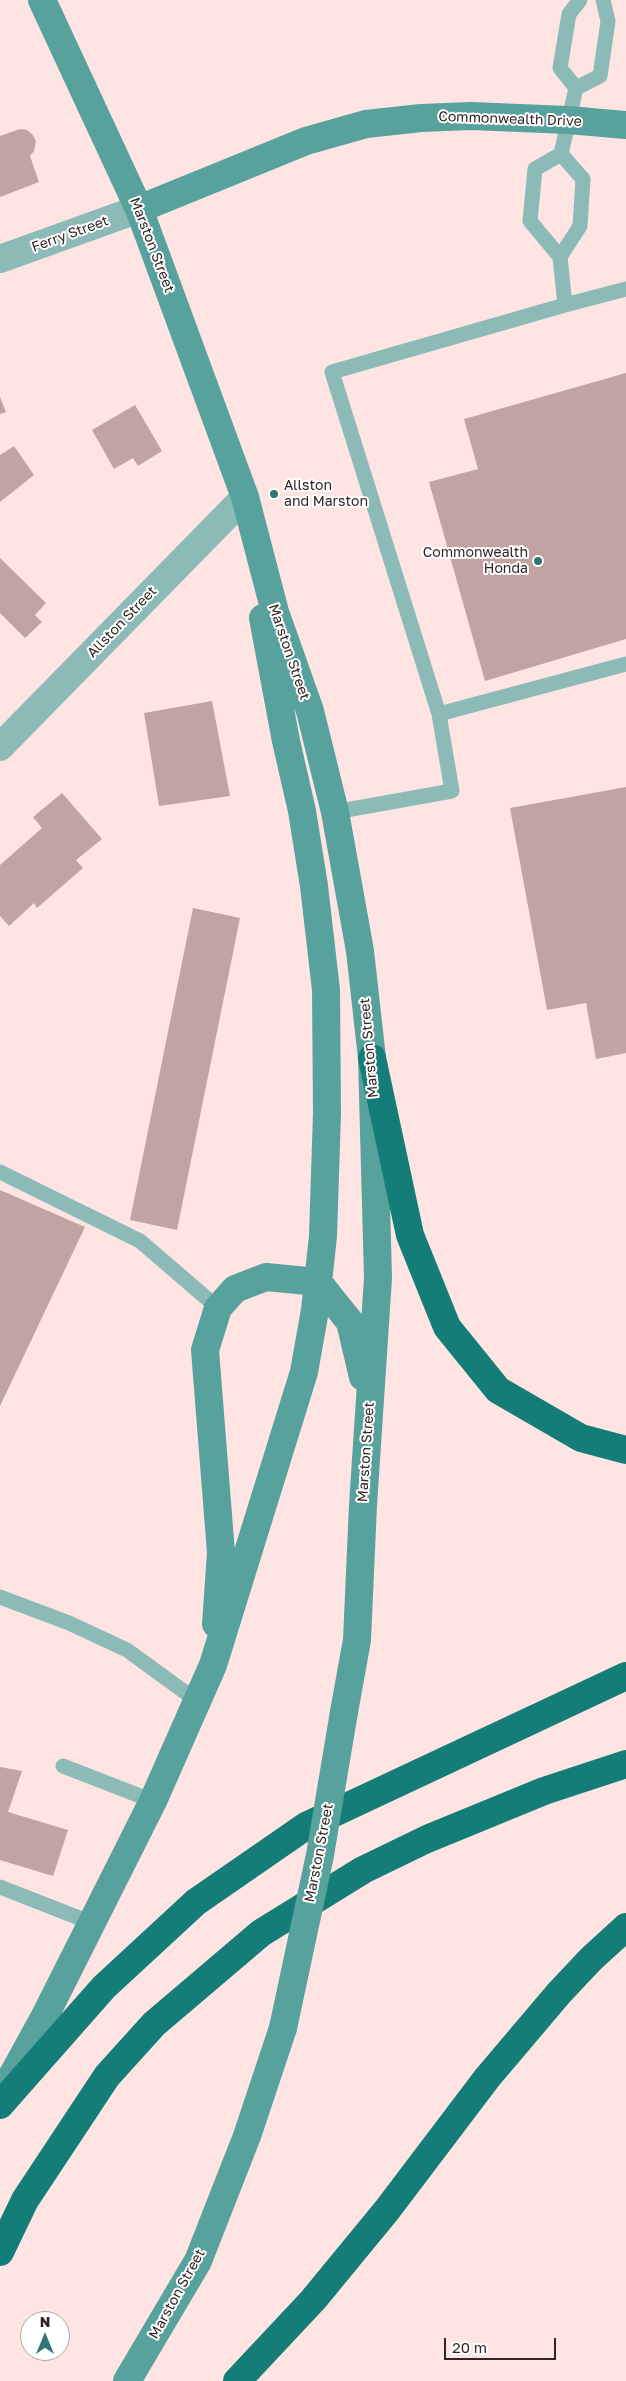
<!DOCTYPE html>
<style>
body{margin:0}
#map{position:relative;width:626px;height:2381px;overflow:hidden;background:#ffe4e4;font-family:"Golos Text",sans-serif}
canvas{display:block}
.north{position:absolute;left:20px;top:2311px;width:50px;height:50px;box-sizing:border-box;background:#fff;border:1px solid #aca7a7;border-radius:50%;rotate:0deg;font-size:14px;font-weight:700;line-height:20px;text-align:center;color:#302424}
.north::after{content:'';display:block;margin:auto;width:18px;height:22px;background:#2f7774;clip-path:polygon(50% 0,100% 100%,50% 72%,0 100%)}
.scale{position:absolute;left:444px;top:2338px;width:112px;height:22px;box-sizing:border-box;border:2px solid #302424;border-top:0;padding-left:6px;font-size:15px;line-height:18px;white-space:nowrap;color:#302424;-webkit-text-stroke:4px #fff;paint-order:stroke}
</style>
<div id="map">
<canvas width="626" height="2381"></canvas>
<div class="north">N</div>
<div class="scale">20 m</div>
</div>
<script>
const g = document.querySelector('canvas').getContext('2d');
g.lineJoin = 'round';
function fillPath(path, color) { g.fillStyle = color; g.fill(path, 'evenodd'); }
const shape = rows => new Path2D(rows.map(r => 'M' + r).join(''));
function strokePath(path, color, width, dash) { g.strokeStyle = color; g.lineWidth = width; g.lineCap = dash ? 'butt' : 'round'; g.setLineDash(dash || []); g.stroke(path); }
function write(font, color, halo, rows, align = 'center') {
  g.font = font + ' "Golos Text",sans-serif'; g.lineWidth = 4; g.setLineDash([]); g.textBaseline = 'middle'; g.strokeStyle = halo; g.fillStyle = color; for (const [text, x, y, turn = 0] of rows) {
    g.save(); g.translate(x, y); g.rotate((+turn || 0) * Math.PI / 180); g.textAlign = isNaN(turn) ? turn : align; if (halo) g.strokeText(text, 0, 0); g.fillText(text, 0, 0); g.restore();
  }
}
fillPath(shape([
 [20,129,27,130,32,134,36,141,34,151,30,156,39,182,0,197,0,136],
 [626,373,626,639,485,681,429,482,478,469,464,419],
 [0,397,6,412,0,414],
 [135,405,162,451,138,466,133,458,114,469,92,430],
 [14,446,34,475,0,502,0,455],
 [0,558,46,603,35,615,42,622,25,638,0,613],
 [212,701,230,796,159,806,144,713],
 [626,787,626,1053,596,1059,586,1003,547,1010,510,808],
 [62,793,102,839,76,860,83,868,37,908,34,903,9,926,0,916,0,865,42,828,33,817],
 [193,908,240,918,177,1230,130,1220],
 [0,1190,85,1227,0,1406],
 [0,1767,22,1771,8,1812,68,1830,53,1876,0,1860]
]), '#c2a3a3');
strokePath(shape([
 [576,88,560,68,569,14,580,0],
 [560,257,580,226,583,179,561,154],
 [565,305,626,289],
 [439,714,332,372,565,305,560,257,530,221,535,169,561,154,576,88,600,76,608,21,603,0],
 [335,812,452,791,439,714,626,664],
 [0,1172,140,1241,218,1308],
 [0,1597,69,1623,127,1650,197,1701],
 [63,1766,153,1801],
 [0,1887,92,1923]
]), '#8cbbb7', 15);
strokePath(shape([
 [0,747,245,497]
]), '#8cbbb7', 28);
strokePath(shape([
 [0,259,139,209]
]), '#8cbbb7', 28);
strokePath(shape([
 [42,0,139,209,245,497,275,612,310,711,335,812,360,951,372,1058,378,1278,363,1505,357,1640,344,1712],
 [139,209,306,141,366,124,421,118,471,116,568,120,626,125],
 [216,1624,221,1553,205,1350,218,1308,235,1289,266,1277,318,1282,350,1322,363,1377],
 [2,2094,45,2016,153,1801,213,1665,304,1372,315,1310,323,1236,327,1113,326,990,314,886,302,811,286,741,263,618],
 [127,2381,198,2261,247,2136,283,2028]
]), '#58a29d', 28);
strokePath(shape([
 [372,1058,410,1235,447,1327,498,1390,581,1438,626,1450],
 [0,2105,104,1987,196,1902,306,1826,626,1676],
 [0,2252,25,2200,107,2076,154,2024,261,1933,363,1870,427,1839,544,1791,626,1764],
 [237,2381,313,2300,387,2210,487,2078,559,1993,591,1959,626,1927]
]), '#147d78', 28);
strokePath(shape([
 [283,2028,320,1855,344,1712]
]), '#58a29d', 28);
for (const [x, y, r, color] of [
 [274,494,5,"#2f7774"],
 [538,561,5,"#2f7774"]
]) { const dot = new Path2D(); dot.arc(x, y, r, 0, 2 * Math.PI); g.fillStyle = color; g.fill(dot); strokePath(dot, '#fff', 2); }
write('14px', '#302424', '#fff', [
 ["Commonwealth Drive",510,119,2],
 ["Ferry Street",70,234,-20],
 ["Marston Street",152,245,69],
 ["Allston Street",122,622,-46],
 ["Marston Street",289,652,71],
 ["Marston Street",369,1048,-95],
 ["Marston Street",366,1452,-86],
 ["Marston Street",319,1853,-79],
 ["Marston Street",177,2294,-61]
]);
write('14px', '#302424', '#fff', [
 ["Allston",284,486],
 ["and Marston",284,502],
 ["Commonwealth",528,553,"right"],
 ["Honda",528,569,"right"]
], 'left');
</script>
